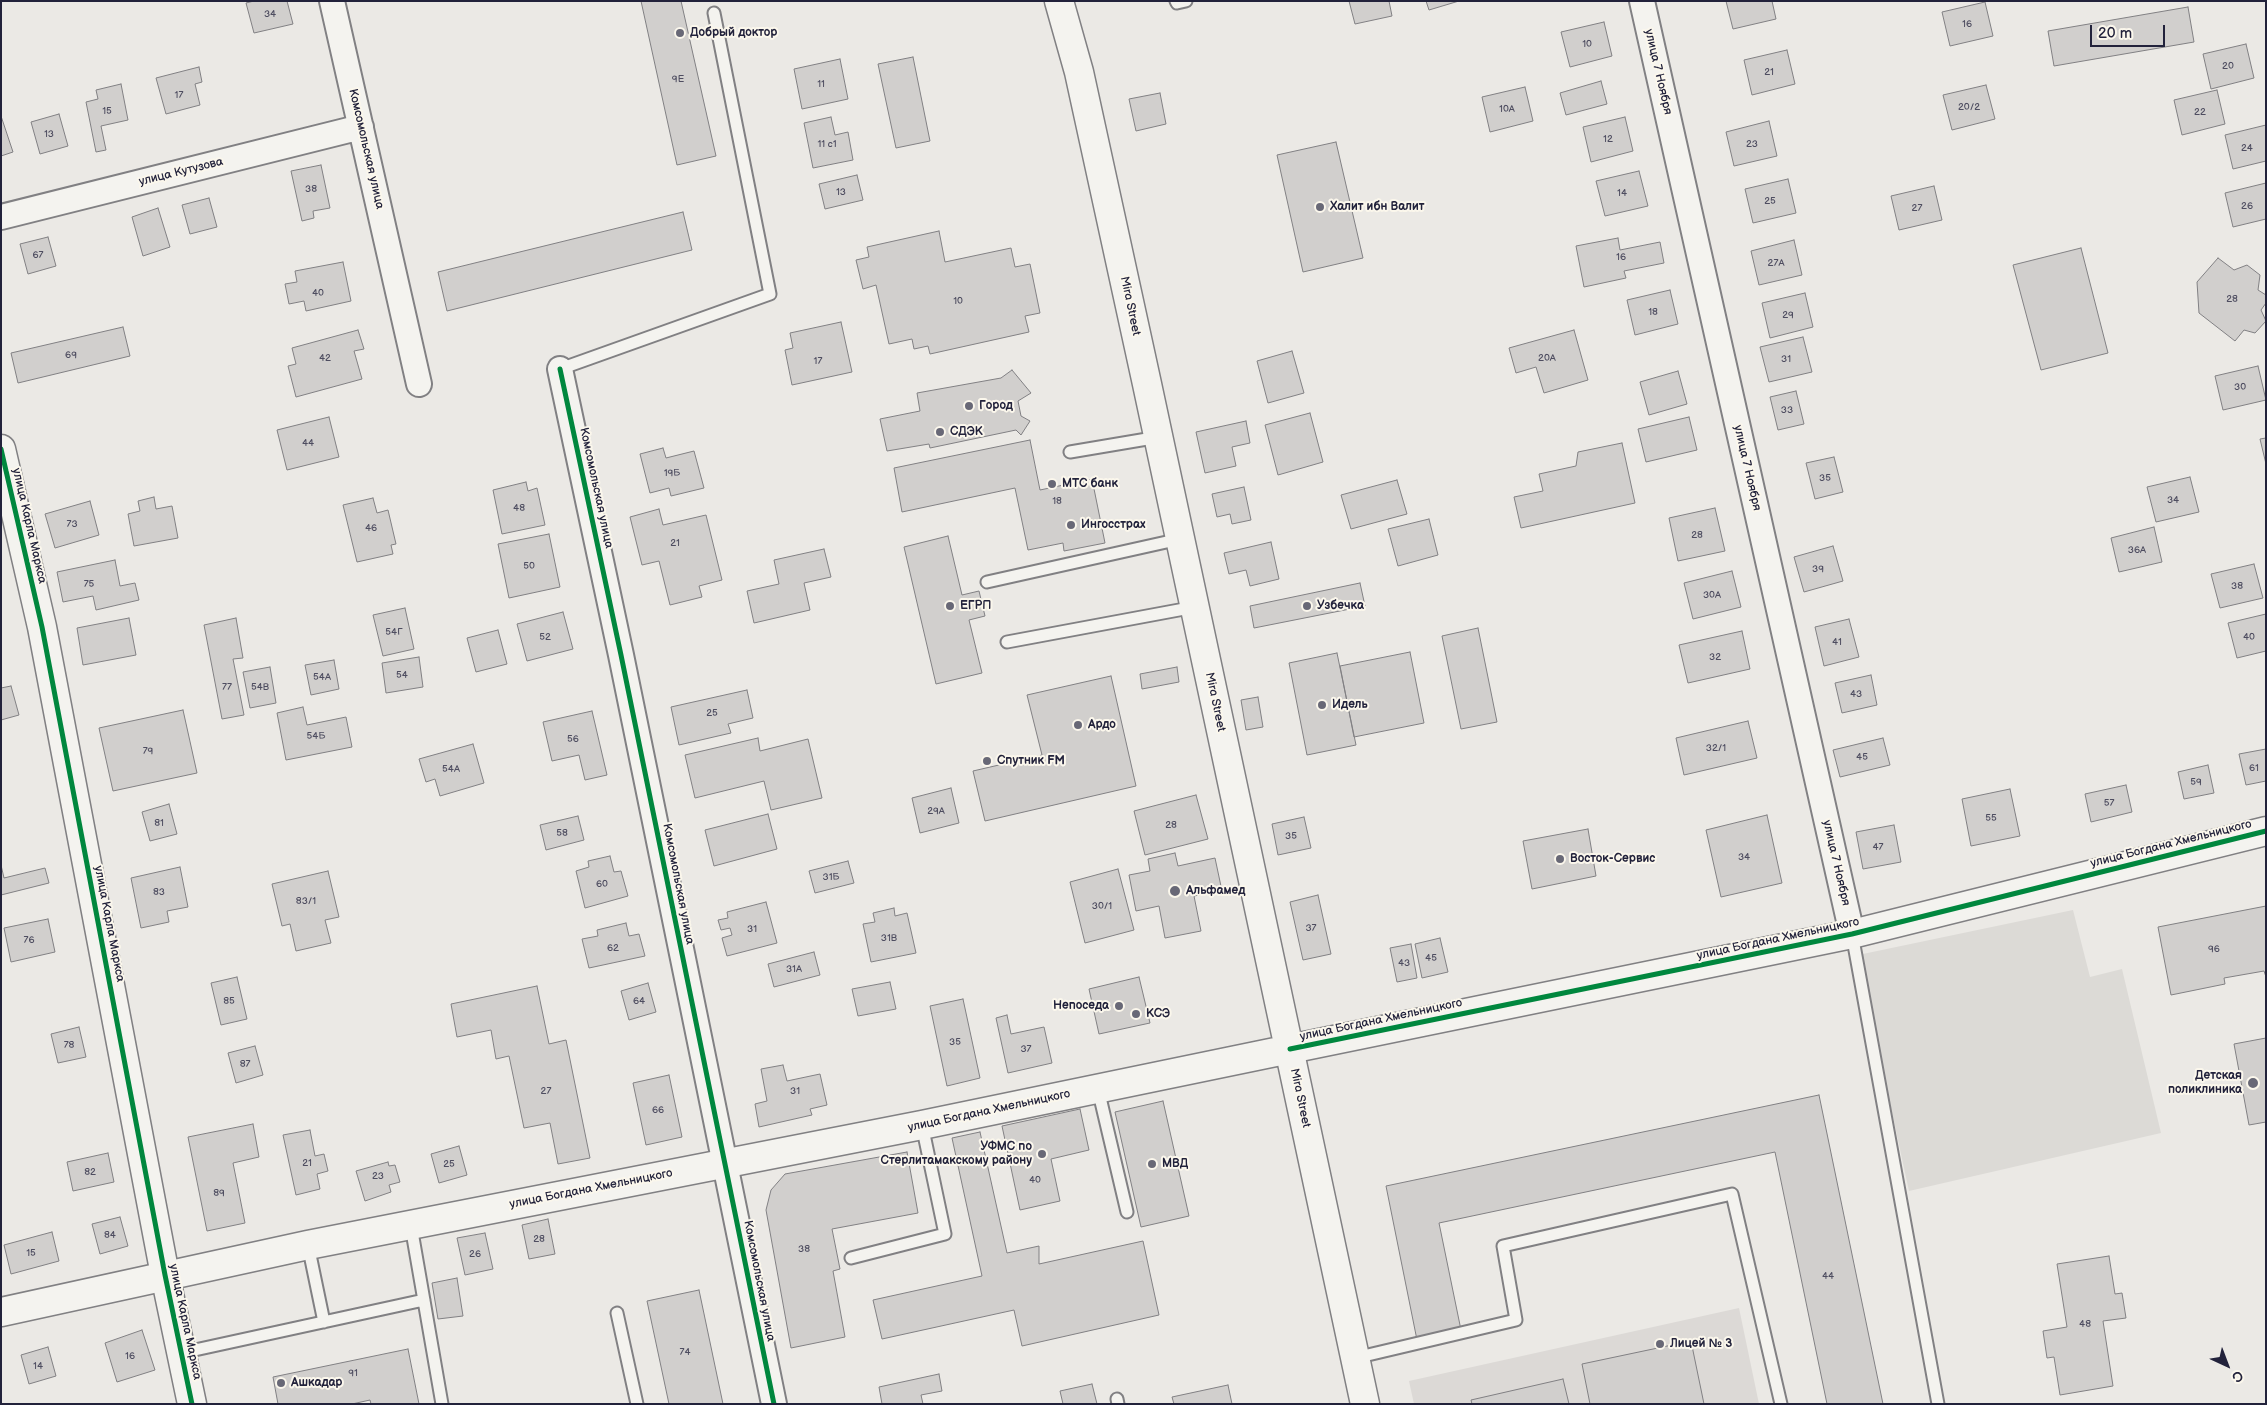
<!DOCTYPE html>
<meta charset="utf-8">
<style>
body{margin:0}
#map{position:relative;width:2267px;height:1405px;overflow:hidden;background:#ebe9e5;font-family:"Balsamiq Sans",sans-serif}
canvas{display:block}
.frame{position:absolute;inset:0;border:2px solid #22223b;pointer-events:none}
.north{position:absolute;left:2202px;top:1340px;width:50px;height:50px;-webkit-text-stroke:4px #fbf7ec;paint-order:stroke;rotate:137deg;font-size:14px;font-weight:700;line-height:20px;text-align:center;color:#22223b}
.north::after{content:'';display:block;margin:auto;width:18px;height:22px;background:#22223b;clip-path:polygon(50% 0,100% 100%,50% 72%,0 100%)}
.scale{position:absolute;left:2090px;top:25px;width:75px;height:22px;box-sizing:border-box;border:2px solid #22223b;border-top:0;padding-left:6px;font-size:15px;line-height:18px;white-space:nowrap;color:#22223b;-webkit-text-stroke:4px #fbf7ec;paint-order:stroke}
</style>
<div id="map">
<canvas width="2267" height="1405"></canvas>
<div class="frame"></div>
<div class="north">С</div>
<div class="scale">20 m</div>
</div>
<script>
const g = document.querySelector('canvas').getContext('2d');
g.lineJoin = 'round';
function fillPath(path, color) { g.fillStyle = color; g.fill(path, 'evenodd'); }
const shape = rows => new Path2D(rows.map(r => 'M' + r).join(''));
function strokePath(path, color, width, dash) { g.strokeStyle = color; g.lineWidth = width; g.lineCap = dash ? 'butt' : 'round'; g.setLineDash(dash || []); g.stroke(path); }
function write(font, color, halo, rows, align = 'center') {
  g.font = font + ' "Balsamiq Sans",sans-serif'; g.lineWidth = 4; g.setLineDash([]); g.textBaseline = 'middle'; g.strokeStyle = halo; g.fillStyle = color; for (const [text, x, y, turn = 0] of rows) {
    g.save(); g.translate(x, y); g.rotate((+turn || 0) * Math.PI / 180); g.textAlign = isNaN(turn) ? turn : align; if (halo) g.strokeText(text, 0, 0); g.fillText(text, 0, 0); g.restore();
  }
}
fillPath(shape([
 [1739,1308,1759,1404,1414,1404,1409,1381]
]), '#dcd9d6');
fillPath(shape([
 [2073,910,2090,977,2122,969,2161,1133,1909,1191,1858,955]
]), '#dcdad6');
const building = shape([
 [254,1,287,1,293,24,254,33,246,3,254,1],
 [641,1,681,1,716,156,677,165,641,1],
 [1349,1,1389,1,1392,16,1355,24,1349,1],
 [1426,1,1459,1,1429,10,1426,1],
 [1726,1,1772,1,1776,19,1733,29,1726,1],
 [1985,2,1993,36,1950,46,1942,12,1985,2],
 [2188,7,2194,42,2054,66,2048,31,2188,7],
 [1604,22,1612,56,1570,67,1561,32,1604,22],
 [2246,44,2254,78,2211,89,2203,54,2246,44],
 [1787,50,1795,84,1752,95,1744,60,1787,50],
 [913,57,930,141,896,148,878,64,913,57],
 [840,59,848,99,802,109,794,69,840,59],
 [199,67,202,82,195,84,200,105,166,114,156,78,199,67],
 [1601,81,1607,104,1566,115,1560,93,1601,81],
 [121,84,128,120,101,126,106,150,96,152,86,102,98,99,96,90,121,84],
 [1986,85,1995,119,1952,130,1943,95,1986,85],
 [1525,87,1533,121,1490,132,1482,97,1525,87],
 [2217,90,2225,124,2182,135,2174,100,2217,90],
 [1160,93,1166,124,1136,131,1129,99,1160,93],
 [59,114,68,146,40,154,31,122,59,114],
 [1,116,13,152,1,156,1,116],
 [831,117,835,135,848,132,853,160,813,168,804,123,831,117],
 [1625,117,1633,151,1591,162,1583,127,1625,117],
 [1769,121,1777,156,1734,166,1726,132,1769,121],
 [2266,125,2266,161,2233,169,2225,135,2266,125],
 [1336,142,1363,258,1303,272,1277,155,1336,142],
 [321,165,330,208,313,211,314,218,302,221,291,171,321,165],
 [1639,171,1648,206,1605,216,1596,181,1639,171],
 [857,175,863,200,825,209,819,184,857,175],
 [1788,179,1796,213,1753,223,1745,189,1788,179],
 [2266,183,2266,219,2233,227,2225,193,2266,183],
 [1934,186,1942,220,1899,230,1891,196,1934,186],
 [209,198,217,227,190,234,182,205,209,198],
 [158,208,170,247,143,256,132,217,158,208],
 [683,212,692,250,447,311,438,272,683,212],
 [939,231,945,262,1011,248,1015,267,1030,264,1040,313,1025,316,1029,332,930,354,928,346,914,349,912,339,889,344,876,285,863,289,856,260,869,257,867,247,939,231],
 [48,237,56,266,28,274,20,244,48,237],
 [1618,238,1620,250,1660,242,1664,263,1624,271,1626,278,1584,287,1576,246,1618,238],
 [1794,240,1802,275,1759,285,1751,251,1794,240],
 [2081,248,2108,353,2041,370,2013,265,2081,248],
 [2218,258,2234,270,2247,265,2260,275,2258,290,2266,295,2266,303,2261,310,2266,321,2255,333,2244,330,2235,341,2199,313,2197,282,2218,258],
 [343,262,351,301,306,311,304,301,289,304,285,284,297,282,295,271,343,262],
 [1670,290,1678,324,1635,335,1627,300,1670,290],
 [1805,293,1813,327,1770,338,1762,303,1805,293],
 [841,322,852,372,792,385,785,350,793,348,790,333,841,322],
 [123,327,130,356,18,383,11,353,123,327],
 [358,330,364,349,354,351,362,379,296,397,288,366,296,364,292,348,358,330],
 [1574,330,1588,380,1544,393,1536,367,1516,373,1509,348,1574,330],
 [1803,337,1812,372,1769,382,1760,347,1803,337],
 [1292,351,1304,393,1268,403,1257,361,1292,351],
 [2258,366,2266,400,2223,410,2215,376,2258,366],
 [1012,370,1031,393,1018,401,1021,416,1030,421,1021,435,1016,430,930,448,929,444,887,451,880,419,920,411,917,393,1001,378,1012,370],
 [1678,371,1687,404,1649,415,1640,382,1678,371],
 [1796,391,1804,424,1778,430,1770,397,1796,391],
 [1310,413,1323,462,1278,475,1265,425,1310,413],
 [329,417,339,457,287,470,277,430,329,417],
 [1689,417,1697,450,1646,462,1638,429,1689,417],
 [1246,421,1250,443,1232,447,1236,466,1205,473,1196,432,1246,421],
 [2266,438,2266,464,2260,439,2266,438],
 [1030,440,1040,490,1092,479,1105,543,1064,551,1063,543,1028,550,1015,488,902,512,894,468,1030,440],
 [1622,443,1635,503,1521,528,1514,497,1543,491,1539,474,1576,466,1578,452,1622,443],
 [663,448,666,458,694,451,704,488,671,496,669,488,650,493,640,454,663,448],
 [1834,457,1843,492,1815,499,1806,463,1834,457],
 [2190,477,2199,512,2156,522,2147,487,2190,477],
 [1397,480,1407,514,1351,529,1341,495,1397,480],
 [526,482,528,491,537,488,545,525,502,534,493,490,526,482],
 [1244,487,1251,520,1232,524,1230,514,1217,517,1212,494,1244,487],
 [154,497,156,509,172,506,178,538,134,546,128,514,140,511,138,501,154,497],
 [373,498,377,513,388,510,396,544,391,545,393,554,357,562,343,505,373,498],
 [90,501,99,535,55,548,45,514,90,501],
 [1715,508,1725,551,1678,561,1669,518,1715,508],
 [659,509,663,525,706,515,722,580,699,586,702,597,670,605,659,561,642,565,630,517,659,509],
 [1429,519,1438,555,1398,566,1388,529,1429,519],
 [2154,527,2162,562,2119,572,2111,538,2154,527],
 [549,534,560,587,509,598,498,544,549,534],
 [948,536,962,595,979,591,985,616,969,620,982,673,936,684,904,547,948,536],
 [1271,542,1279,579,1250,586,1246,570,1229,574,1224,553,1271,542],
 [1833,546,1843,581,1804,592,1794,557,1833,546],
 [824,549,831,577,804,583,810,610,754,623,747,591,779,584,774,560,824,549],
 [115,560,120,586,135,583,139,600,96,610,93,596,63,602,57,572,115,560],
 [2254,564,2263,598,2220,608,2211,574,2254,564],
 [1732,571,1741,607,1693,619,1684,583,1732,571],
 [1360,583,1365,606,1254,628,1250,606,1360,583],
 [405,608,414,649,383,656,373,615,405,608],
 [563,612,573,649,527,661,517,624,563,612],
 [2266,614,2266,651,2237,658,2228,623,2266,614],
 [129,618,136,655,83,665,77,628,129,618],
 [236,618,243,658,233,659,244,715,222,719,204,625,236,618],
 [1849,619,1859,657,1824,666,1815,627,1849,619],
 [1478,628,1497,722,1461,729,1442,636,1478,628],
 [498,630,507,664,476,672,467,638,498,630],
 [1742,631,1750,669,1688,683,1679,645,1742,631],
 [1410,652,1424,723,1354,737,1340,666,1410,652],
 [1337,653,1356,745,1307,755,1289,663,1337,653],
 [419,657,423,687,386,693,382,663,419,657],
 [334,660,339,689,311,695,305,665,334,660],
 [270,667,276,703,250,708,243,672,270,667],
 [1177,667,1179,682,1142,689,1140,674,1177,667],
 [1871,675,1877,705,1842,713,1835,683,1871,675],
 [1111,676,1136,786,985,821,973,771,1042,755,1027,695,1111,676],
 [11,686,19,715,1,720,1,688,11,686],
 [747,690,753,718,728,724,731,733,679,745,671,707,747,690],
 [1258,697,1263,727,1246,730,1241,700,1258,697],
 [303,707,307,725,346,717,352,747,286,760,277,713,303,707],
 [183,710,197,773,113,791,99,728,183,710],
 [592,711,607,775,585,780,579,755,552,761,543,722,592,711],
 [1748,721,1757,758,1684,775,1676,738,1748,721],
 [758,738,760,751,808,739,822,798,771,810,764,781,695,798,685,755,758,738],
 [1883,738,1890,765,1840,777,1833,750,1883,738],
 [473,744,484,783,440,796,435,779,426,782,419,759,473,744],
 [2266,749,2266,781,2246,785,2239,754,2266,749],
 [2208,765,2214,793,2184,799,2178,772,2208,765],
 [2126,785,2132,812,2091,822,2085,794,2126,785],
 [951,788,959,823,920,833,912,798,951,788],
 [2010,789,2020,836,1971,846,1962,799,2010,789],
 [1196,795,1208,839,1145,855,1134,811,1196,795],
 [169,804,177,834,150,841,142,812,169,804],
 [768,814,777,849,714,866,705,830,768,814],
 [1767,815,1782,883,1721,897,1706,830,1767,815],
 [578,816,584,840,546,850,540,825,578,816],
 [1304,817,1311,848,1278,855,1272,824,1304,817],
 [1894,825,1901,862,1863,869,1856,832,1894,825],
 [1588,829,1596,876,1532,889,1523,841,1588,829],
 [1175,853,1178,866,1215,858,1222,891,1194,896,1201,931,1165,938,1159,906,1136,911,1129,875,1150,871,1148,859,1175,853],
 [610,856,614,872,621,871,628,896,585,908,576,871,589,867,588,861,610,856],
 [848,861,854,883,815,893,809,871,848,861],
 [1,865,4,878,45,868,49,883,1,895,1,865],
 [180,867,188,907,167,911,169,922,141,928,131,878,180,867],
 [1118,869,1134,930,1085,943,1070,882,1118,869],
 [328,871,339,917,325,920,331,943,296,951,290,924,282,926,272,884,328,871],
 [1318,895,1331,954,1303,960,1290,902,1318,895],
 [766,902,777,943,727,956,722,938,732,935,730,928,721,930,718,920,728,918,727,912,766,902],
 [2266,906,2266,977,2264,971,2224,978,2225,984,2171,995,2158,927,2266,906],
 [894,908,895,916,907,913,916,953,871,962,863,924,875,922,873,913,894,908],
 [48,919,55,952,11,962,4,928,48,919],
 [626,923,629,936,639,934,645,956,589,968,582,939,598,936,597,930,626,923],
 [1440,938,1448,972,1422,978,1415,944,1440,938],
 [1411,944,1417,978,1397,982,1390,948,1411,944],
 [814,952,820,975,774,987,768,964,814,952],
 [237,977,247,1019,221,1025,211,983,237,977],
 [1139,977,1150,1023,1099,1034,1089,989,1139,977],
 [890,982,896,1009,858,1016,852,989,890,982],
 [648,983,656,1012,629,1020,621,991,648,983],
 [537,986,549,1044,566,1040,590,1158,558,1164,550,1123,524,1128,509,1056,496,1059,491,1030,457,1037,451,1004,537,986],
 [963,999,980,1078,947,1086,930,1006,963,999],
 [1007,1015,1011,1034,1044,1027,1052,1063,1008,1073,996,1018,1007,1015],
 [79,1027,86,1057,58,1063,51,1034,79,1027],
 [2266,1038,2266,1122,2249,1125,2234,1044,2266,1038],
 [255,1046,263,1075,236,1083,228,1053,255,1046],
 [783,1065,787,1081,820,1074,827,1105,810,1109,812,1115,759,1127,755,1104,767,1101,761,1069,783,1065],
 [669,1075,682,1137,646,1145,633,1083,669,1075],
 [1819,1095,1883,1404,1827,1404,1775,1152,1439,1223,1461,1330,1417,1340,1386,1186,1819,1095],
 [1163,1101,1189,1216,1141,1227,1115,1112,1163,1101],
 [1080,1109,1089,1150,1051,1159,1060,1201,1020,1210,1002,1126,1080,1109],
 [253,1124,259,1157,233,1163,245,1223,207,1231,188,1137,253,1124],
 [310,1130,315,1156,324,1154,328,1171,317,1174,320,1189,296,1195,283,1135,310,1130],
 [980,1132,1007,1253,1039,1246,1039,1264,1143,1241,1159,1315,1022,1346,1014,1310,882,1339,873,1300,982,1276,952,1138,980,1132],
 [459,1146,467,1175,439,1183,431,1154,459,1146],
 [907,1152,918,1213,832,1229,840,1269,833,1271,845,1337,791,1348,766,1210,771,1190,785,1174,907,1152],
 [108,1153,114,1182,73,1191,67,1162,108,1153],
 [388,1162,389,1166,395,1165,400,1182,389,1185,391,1192,365,1201,356,1171,388,1162],
 [120,1217,128,1246,100,1254,92,1224,120,1217],
 [548,1219,555,1254,529,1259,522,1225,548,1219],
 [52,1232,59,1261,11,1274,4,1245,52,1232],
 [485,1233,493,1269,465,1275,457,1238,485,1233],
 [2109,1256,2115,1294,2122,1293,2126,1318,2103,1321,2113,1386,2060,1395,2054,1357,2047,1358,2043,1331,2067,1327,2057,1264,2109,1256],
 [457,1278,463,1316,438,1319,432,1283,457,1278],
 [699,1290,723,1404,669,1404,647,1301,699,1290],
 [142,1330,155,1370,117,1382,105,1343,142,1330],
 [1691,1341,1704,1404,1590,1404,1582,1364,1691,1341],
 [48,1347,56,1376,29,1384,21,1355,48,1347],
 [408,1349,419,1404,371,1404,370,1400,352,1404,278,1404,273,1377,408,1349],
 [939,1374,942,1391,921,1395,923,1404,882,1404,879,1387,939,1374],
 [1563,1379,1569,1404,1472,1404,1471,1400,1563,1379],
 [1092,1384,1097,1404,1063,1404,1060,1391,1092,1384],
 [1228,1385,1232,1404,1174,1404,1172,1397,1228,1385]
]);
fillPath(building, '#d1cfcd');
strokePath(building, '#818083', 1);
const lane = shape([
 [1176,1,1177,3,1186,1],
 [560,369,770,294,714,13],
 [1070,452,1159,437],
 [987,582,1180,539],
 [1007,642,1195,607],
 [1852,934,1938,1404],
 [1098,1089,1127,1212],
 [411,1226,442,1404],
 [308,1245,324,1322],
 [851,1258,945,1234,922,1125],
 [617,1313,637,1404],
 [181,1353,424,1300],
 [1355,1358,1516,1320,1503,1246,1732,1194,1781,1404],
 [1117,1399,1118,1404]
]);
const street = shape([
 [332,1,419,384],
 [1642,1,1852,934],
 [1,217,361,127],
 [560,369,621,655,774,1404]
]);
const secondary = shape([
 [1,449,42,627,165,1275,192,1404],
 [1290,1049,1852,934,2266,831]
]);
const primary = shape([
 [1059,1,1079,72,1147,384,1365,1404],
 [1,1312,308,1245,922,1125,1290,1049]
]);
strokePath(lane, '#818083', 15);
strokePath(street, '#818083', 28);
strokePath(secondary, '#818083', 31);
strokePath(primary, '#818083', 31);
strokePath(lane, '#f4f3ef', 11);
strokePath(street, '#f4f3ef', 24);
strokePath(secondary, '#f4f3ef', 28);
strokePath(primary, '#f4f3ef', 28);
strokePath(shape([
 [560,369,621,655,774,1404],
 [1,449,42,627,165,1275,192,1404],
 [1290,1049,1852,934,2266,831]
]), '#00873e', 5);
for (const [x, y, r, color] of [
 [680,33,5,"#686876"],
 [1320,207,5,"#686876"],
 [969,406,5,"#686876"],
 [940,432,5,"#686876"],
 [1052,484,5,"#686876"],
 [1071,525,5,"#686876"],
 [950,606,5,"#686876"],
 [1307,606,5,"#686876"],
 [1322,705,5,"#686876"],
 [1078,725,5,"#686876"],
 [987,761,5,"#686876"],
 [1560,859,5,"#686876"],
 [1175,891,6,"#686876"],
 [1119,1006,5,"#686876"],
 [1136,1014,5,"#686876"],
 [2253,1083,6,"#686876"],
 [1042,1154,5,"#686876"],
 [1152,1164,5,"#686876"],
 [1660,1344,5,"#686876"],
 [281,1383,5,"#686876"]
]) { const dot = new Path2D(); dot.arc(x, y, r, 0, 2 * Math.PI); g.fillStyle = color; g.fill(dot); strokePath(dot, '#fbf7ec', 2); }
write('10px', '#4e4d60', null, [
 ["34",270,14],
 ["16",1967,24],
 ["10",1587,44],
 ["20",2228,66],
 ["21",1769,72],
 ["9Е",678,79],
 ["11",821,84],
 ["17",179,95],
 ["20/2",1969,107],
 ["10А",1507,109],
 ["15",107,111],
 ["22",2200,112],
 ["13",49,134],
 ["12",1608,139],
 ["11 с1",827,144],
 ["23",1752,144],
 ["24",2247,148],
 ["38",311,189],
 ["13",841,192],
 ["14",1622,193],
 ["25",1770,201],
 ["26",2247,206],
 ["27",1917,208],
 ["67",38,255],
 ["16",1621,257],
 ["27А",1776,263],
 ["40",318,293],
 ["28",2232,299],
 ["10",958,301],
 ["18",1653,312],
 ["29",1788,315],
 ["69",71,355],
 ["42",325,358],
 ["20А",1547,358],
 ["31",1786,359],
 ["17",818,361],
 ["30",2240,387],
 ["33",1787,410],
 ["44",308,443],
 ["19Б",672,473],
 ["35",1825,478],
 ["34",2173,500],
 ["18",1057,501],
 ["48",519,508],
 ["73",72,524],
 ["46",371,528],
 ["28",1697,535],
 ["21",675,543],
 ["36А",2137,550],
 ["50",529,566],
 ["39",1818,569],
 ["75",89,584],
 ["38",2237,586],
 ["30А",1712,595],
 ["54Г",394,632],
 ["52",545,637],
 ["40",2249,637],
 ["41",1837,642],
 ["32",1715,657],
 ["54",402,675],
 ["54А",322,677],
 ["77",227,687],
 ["54В",260,687],
 ["43",1856,694],
 ["25",712,713],
 ["54Б",316,736],
 ["56",573,739],
 ["32/1",1716,748],
 ["79",148,751],
 ["45",1862,757],
 ["61",2254,768],
 ["54А",451,769],
 ["59",2196,782],
 ["57",2109,803],
 ["29А",936,811],
 ["55",1991,818],
 ["81",159,823],
 ["28",1171,825],
 ["58",562,833],
 ["35",1291,836],
 ["47",1878,847],
 ["34",1744,857],
 ["31Б",831,877],
 ["60",602,884],
 ["83",159,892],
 ["83/1",306,901],
 ["30/1",1102,906],
 ["37",1311,928],
 ["31",752,929],
 ["31В",889,938],
 ["76",29,940],
 ["62",613,948],
 ["96",2214,949],
 ["45",1431,958],
 ["43",1404,963],
 ["31А",794,969],
 ["85",229,1001],
 ["64",639,1001],
 ["35",955,1042],
 ["78",69,1045],
 ["37",1026,1049],
 ["87",245,1064],
 ["27",546,1091],
 ["31",795,1091],
 ["66",658,1110],
 ["21",307,1163],
 ["25",449,1164],
 ["82",90,1172],
 ["23",378,1176],
 ["40",1035,1180],
 ["89",219,1193],
 ["84",110,1235],
 ["28",539,1239],
 ["38",804,1249],
 ["15",31,1253],
 ["26",475,1254],
 ["44",1828,1276],
 ["48",2085,1324],
 ["74",685,1352],
 ["16",130,1356],
 ["14",38,1366],
 ["91",353,1373]
]);
write('bold 12px', '#22223b', '#fbf7ec', [
 ["Добрый доктор",690,33],
 ["Халит ибн Валит",1330,207],
 ["Город",979,406],
 ["СДЭК",950,432],
 ["МТС банк",1062,484],
 ["Ингосстрах",1081,525],
 ["ЕГРП",960,606],
 ["Узбечка",1317,606],
 ["Идель",1332,705],
 ["Ардо",1088,725],
 ["Спутник FM",997,761],
 ["Восток-Сервис",1570,859],
 ["Альфамед",1186,891],
 ["Непоседа",1109,1006,"right"],
 ["КСЭ",1146,1014],
 ["Детская",2242,1076,"right"],
 ["поликлиника",2242,1090,"right"],
 ["УФМС по",1032,1147,"right"],
 ["Стерлитамакскому району",1032,1161,"right"],
 ["МВД",1162,1164],
 ["Лицей № 3",1670,1344],
 ["Ашкадар",291,1383]
], 'left');
write('12px', '#22223b', '#fbf7ec', [
 ["улица 7 Ноября",1658,72,77],
 ["Комсомольская улица",366,149,77],
 ["улица Кутузова",181,172,-14],
 ["Mira Street",1130,306,78],
 ["улица 7 Ноября",1747,468,77],
 ["Комсомольская улица",596,488,78],
 ["улица Карла Маркса",29,526,77],
 ["Mira Street",1215,702,78],
 ["улица Богдана Хмельницкого",2171,844,-14],
 ["улица 7 Ноября",1836,863,77],
 ["Комсомольская улица",678,884,79],
 ["улица Карла Маркса",109,924,79],
 ["улица Богдана Хмельницкого",1778,939,-12],
 ["улица Богдана Хмельницкого",1381,1020,-12],
 ["Mira Street",1300,1098,78],
 ["улица Богдана Хмельницкого",989,1111,-12],
 ["улица Богдана Хмельницкого",591,1189,-11],
 ["Комсомольская улица",759,1281,79],
 ["улица Карла Маркса",185,1322,78]
]);
</script>
